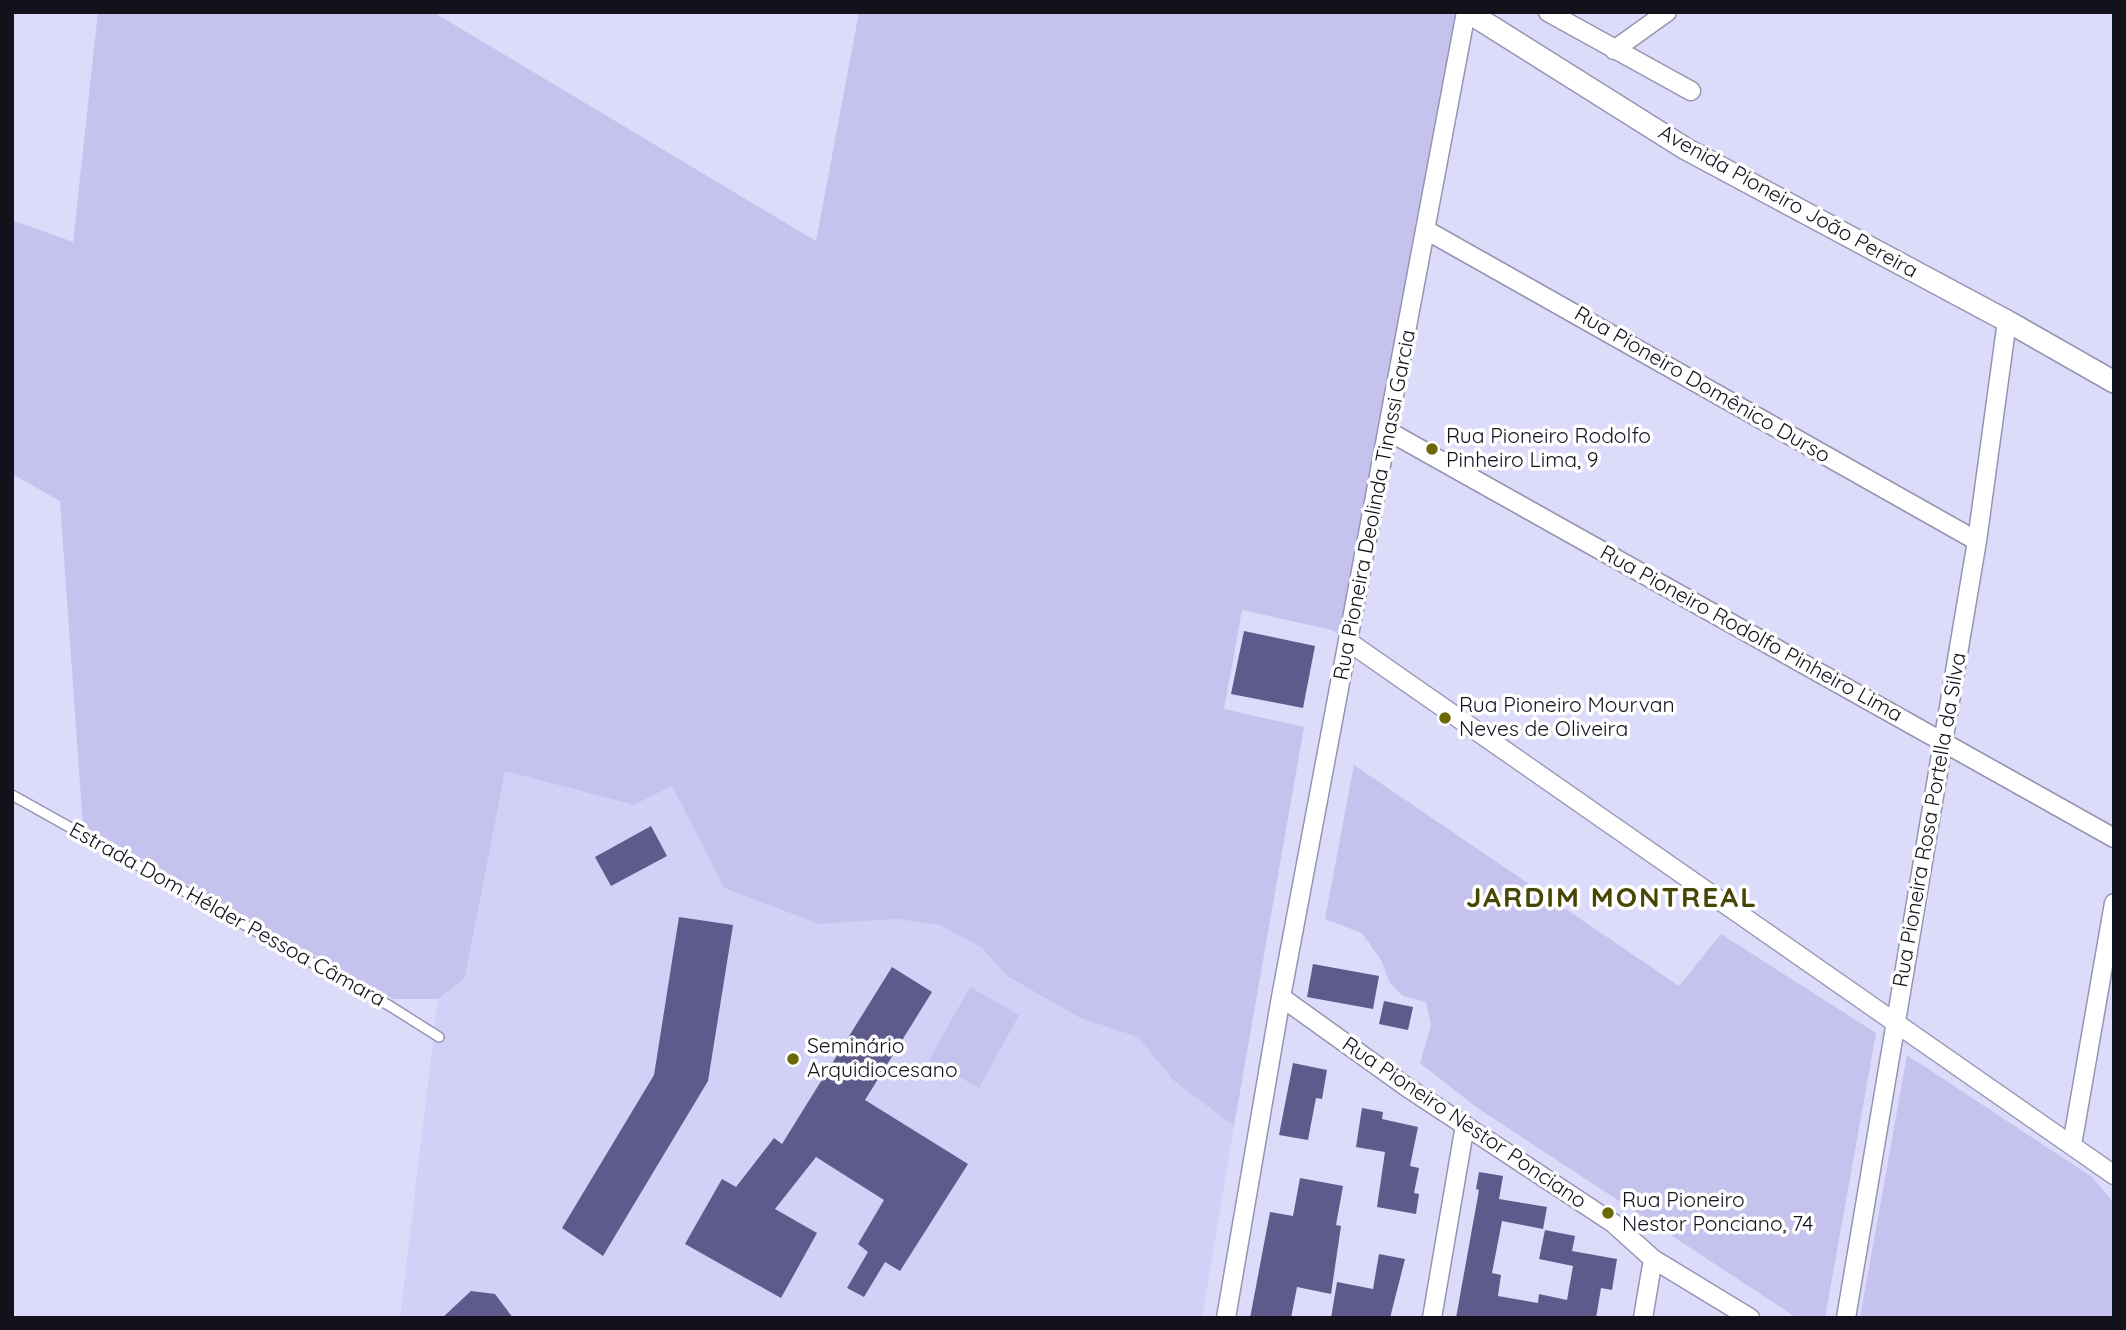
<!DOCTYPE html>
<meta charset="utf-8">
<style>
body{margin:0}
#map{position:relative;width:2126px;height:1330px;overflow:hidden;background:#dcdbfa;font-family:Quicksand,sans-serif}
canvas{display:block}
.frame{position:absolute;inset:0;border:14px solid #12111c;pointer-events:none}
</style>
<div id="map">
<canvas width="2126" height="1330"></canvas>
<div class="frame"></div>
</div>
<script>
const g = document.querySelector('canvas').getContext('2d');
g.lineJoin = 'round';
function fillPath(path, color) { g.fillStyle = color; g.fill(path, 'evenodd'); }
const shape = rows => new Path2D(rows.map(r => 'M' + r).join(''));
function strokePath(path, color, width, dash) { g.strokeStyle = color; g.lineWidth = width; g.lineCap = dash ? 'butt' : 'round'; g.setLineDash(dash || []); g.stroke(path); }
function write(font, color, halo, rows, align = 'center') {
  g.font = font + ' Quicksand,sans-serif'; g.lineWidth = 7; g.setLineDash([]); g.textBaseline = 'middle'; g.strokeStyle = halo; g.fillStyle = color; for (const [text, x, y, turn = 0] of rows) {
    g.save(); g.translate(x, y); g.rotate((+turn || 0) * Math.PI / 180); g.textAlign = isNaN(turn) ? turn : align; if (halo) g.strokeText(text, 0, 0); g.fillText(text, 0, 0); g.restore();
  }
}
fillPath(shape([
 [505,771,634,805,672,786,724,888,819,924,897,919,940,925,982,948,1007,976,1080,1018,1138,1037,1174,1081,1234,1126,1202,1318,400,1318,438,999,465,978]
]), '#d2d0f6');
fillPath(shape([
 [98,12,433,12,816,241,859,12,1469,12,1349,642,1332,630,1242,610,1224,709,1304,727,1234,1126,1174,1081,1138,1037,1080,1018,1007,976,982,948,940,925,897,919,819,924,724,888,672,786,634,805,505,771,465,978,438,999,393,999,83,826,60,501,12,474,12,220,73,242],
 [1354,765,1679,986,1721,934,1876,1033,1825,1318,1797,1318,1476,1107,1420,1063,1431,1026,1426,1002,1403,996,1390,983,1381,960,1362,933,1325,919],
 [970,987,1019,1015,979,1088,929,1060],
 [1907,1055,2092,1177,2114,1203,2114,1318,1860,1318]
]), '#c5c3ed');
fillPath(shape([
 [1244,631,1315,646,1303,708,1231,694],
 [651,826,667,856,611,886,595,857],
 [679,917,733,925,708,1081,603,1256,562,1228,654,1075],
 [1313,964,1379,976,1373,1009,1307,997],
 [892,967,932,992,865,1100,968,1164,900,1271,885,1262,864,1297,847,1288,868,1252,858,1244,884,1200,816,1157,775,1209,817,1233,781,1298,685,1244,722,1179,736,1187,774,1138,782,1144],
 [1384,1001,1413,1007,1408,1030,1379,1024],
 [1293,1063,1327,1070,1322,1099,1316,1098,1308,1140,1279,1135],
 [1362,1108,1383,1112,1382,1119,1418,1127,1410,1166,1419,1168,1414,1193,1419,1194,1416,1214,1377,1207,1385,1152,1356,1147],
 [1479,1172,1503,1176,1499,1199,1547,1207,1543,1229,1502,1221,1492,1273,1501,1275,1498,1296,1538,1303,1539,1294,1567,1300,1573,1266,1539,1259,1545,1230,1575,1236,1572,1251,1617,1259,1612,1290,1601,1288,1596,1318,1456,1318,1479,1190,1476,1189],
 [1300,1178,1343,1186,1336,1225,1341,1226,1331,1294,1297,1287,1291,1318,1250,1318,1270,1212,1293,1216],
 [1379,1254,1405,1259,1390,1318,1331,1318,1337,1282,1373,1289],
 [471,1291,495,1294,513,1318,442,1318]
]), '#5f5a8c');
const service = shape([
 [12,795,390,1006,439,1037]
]);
const minor = shape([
 [1548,12,1691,91],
 [1614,50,1667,12],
 [1426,230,1977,541],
 [1388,431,2114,838],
 [1349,642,2114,1175],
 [1281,997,1408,1088,1613,1223,1653,1259,1750,1318],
 [2072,1145,2114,903],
 [1226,1318,1281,997,1466,12],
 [1432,1318,1465,1125],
 [1643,1318,1653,1259],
 [1846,1318,1977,541,2007,321]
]);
const tertiary = shape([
 [1468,12,1686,149,2007,321,2114,382]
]);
strokePath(service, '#9694b2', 12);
strokePath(minor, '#9694b2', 21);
strokePath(tertiary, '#9694b2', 24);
strokePath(service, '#fff', 9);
strokePath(minor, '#fff', 18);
strokePath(tertiary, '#fff', 21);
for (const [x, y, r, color] of [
 [1432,449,7,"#6c6904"],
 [1445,718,7,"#6c6904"],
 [793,1059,7,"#6c6904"],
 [1608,1213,7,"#6c6904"]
]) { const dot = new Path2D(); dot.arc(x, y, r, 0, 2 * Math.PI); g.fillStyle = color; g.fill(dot); strokePath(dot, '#fff', 2.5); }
write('21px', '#12111c', '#fff', [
 ["Avenida Pioneiro João Pereira",1788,202,29],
 ["Rua Pioneiro Domênico Durso",1702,385,30],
 ["Rua Pioneira Deolinda Tinassi Garcia",1375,505,-79],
 ["Rua Pioneiro Rodolfo Pinheiro Lima",1751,634,29],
 ["Rua Pioneira Rosa Portella da Silva",1930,820,-80],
 ["Estrada Dom Hélder Pessoa Câmara",227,915,29],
 ["Rua Pioneiro Nestor Ponciano",1464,1123,34]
]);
write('21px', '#12111c', '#fff', [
 ["Rua Pioneiro Rodolfo",1446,437],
 ["Pinheiro Lima, 9",1446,461],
 ["Rua Pioneiro Mourvan",1459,706],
 ["Neves de Oliveira",1459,730],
 ["Seminário",807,1047],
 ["Arquidiocesano",807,1071],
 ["Rua Pioneiro",1622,1201],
 ["Nestor Ponciano, 74",1622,1225]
], 'left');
g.letterSpacing = '2px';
write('bold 28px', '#484604', '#fff', [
 ["JARDIM MONTREAL",1612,899]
]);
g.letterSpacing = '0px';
</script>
